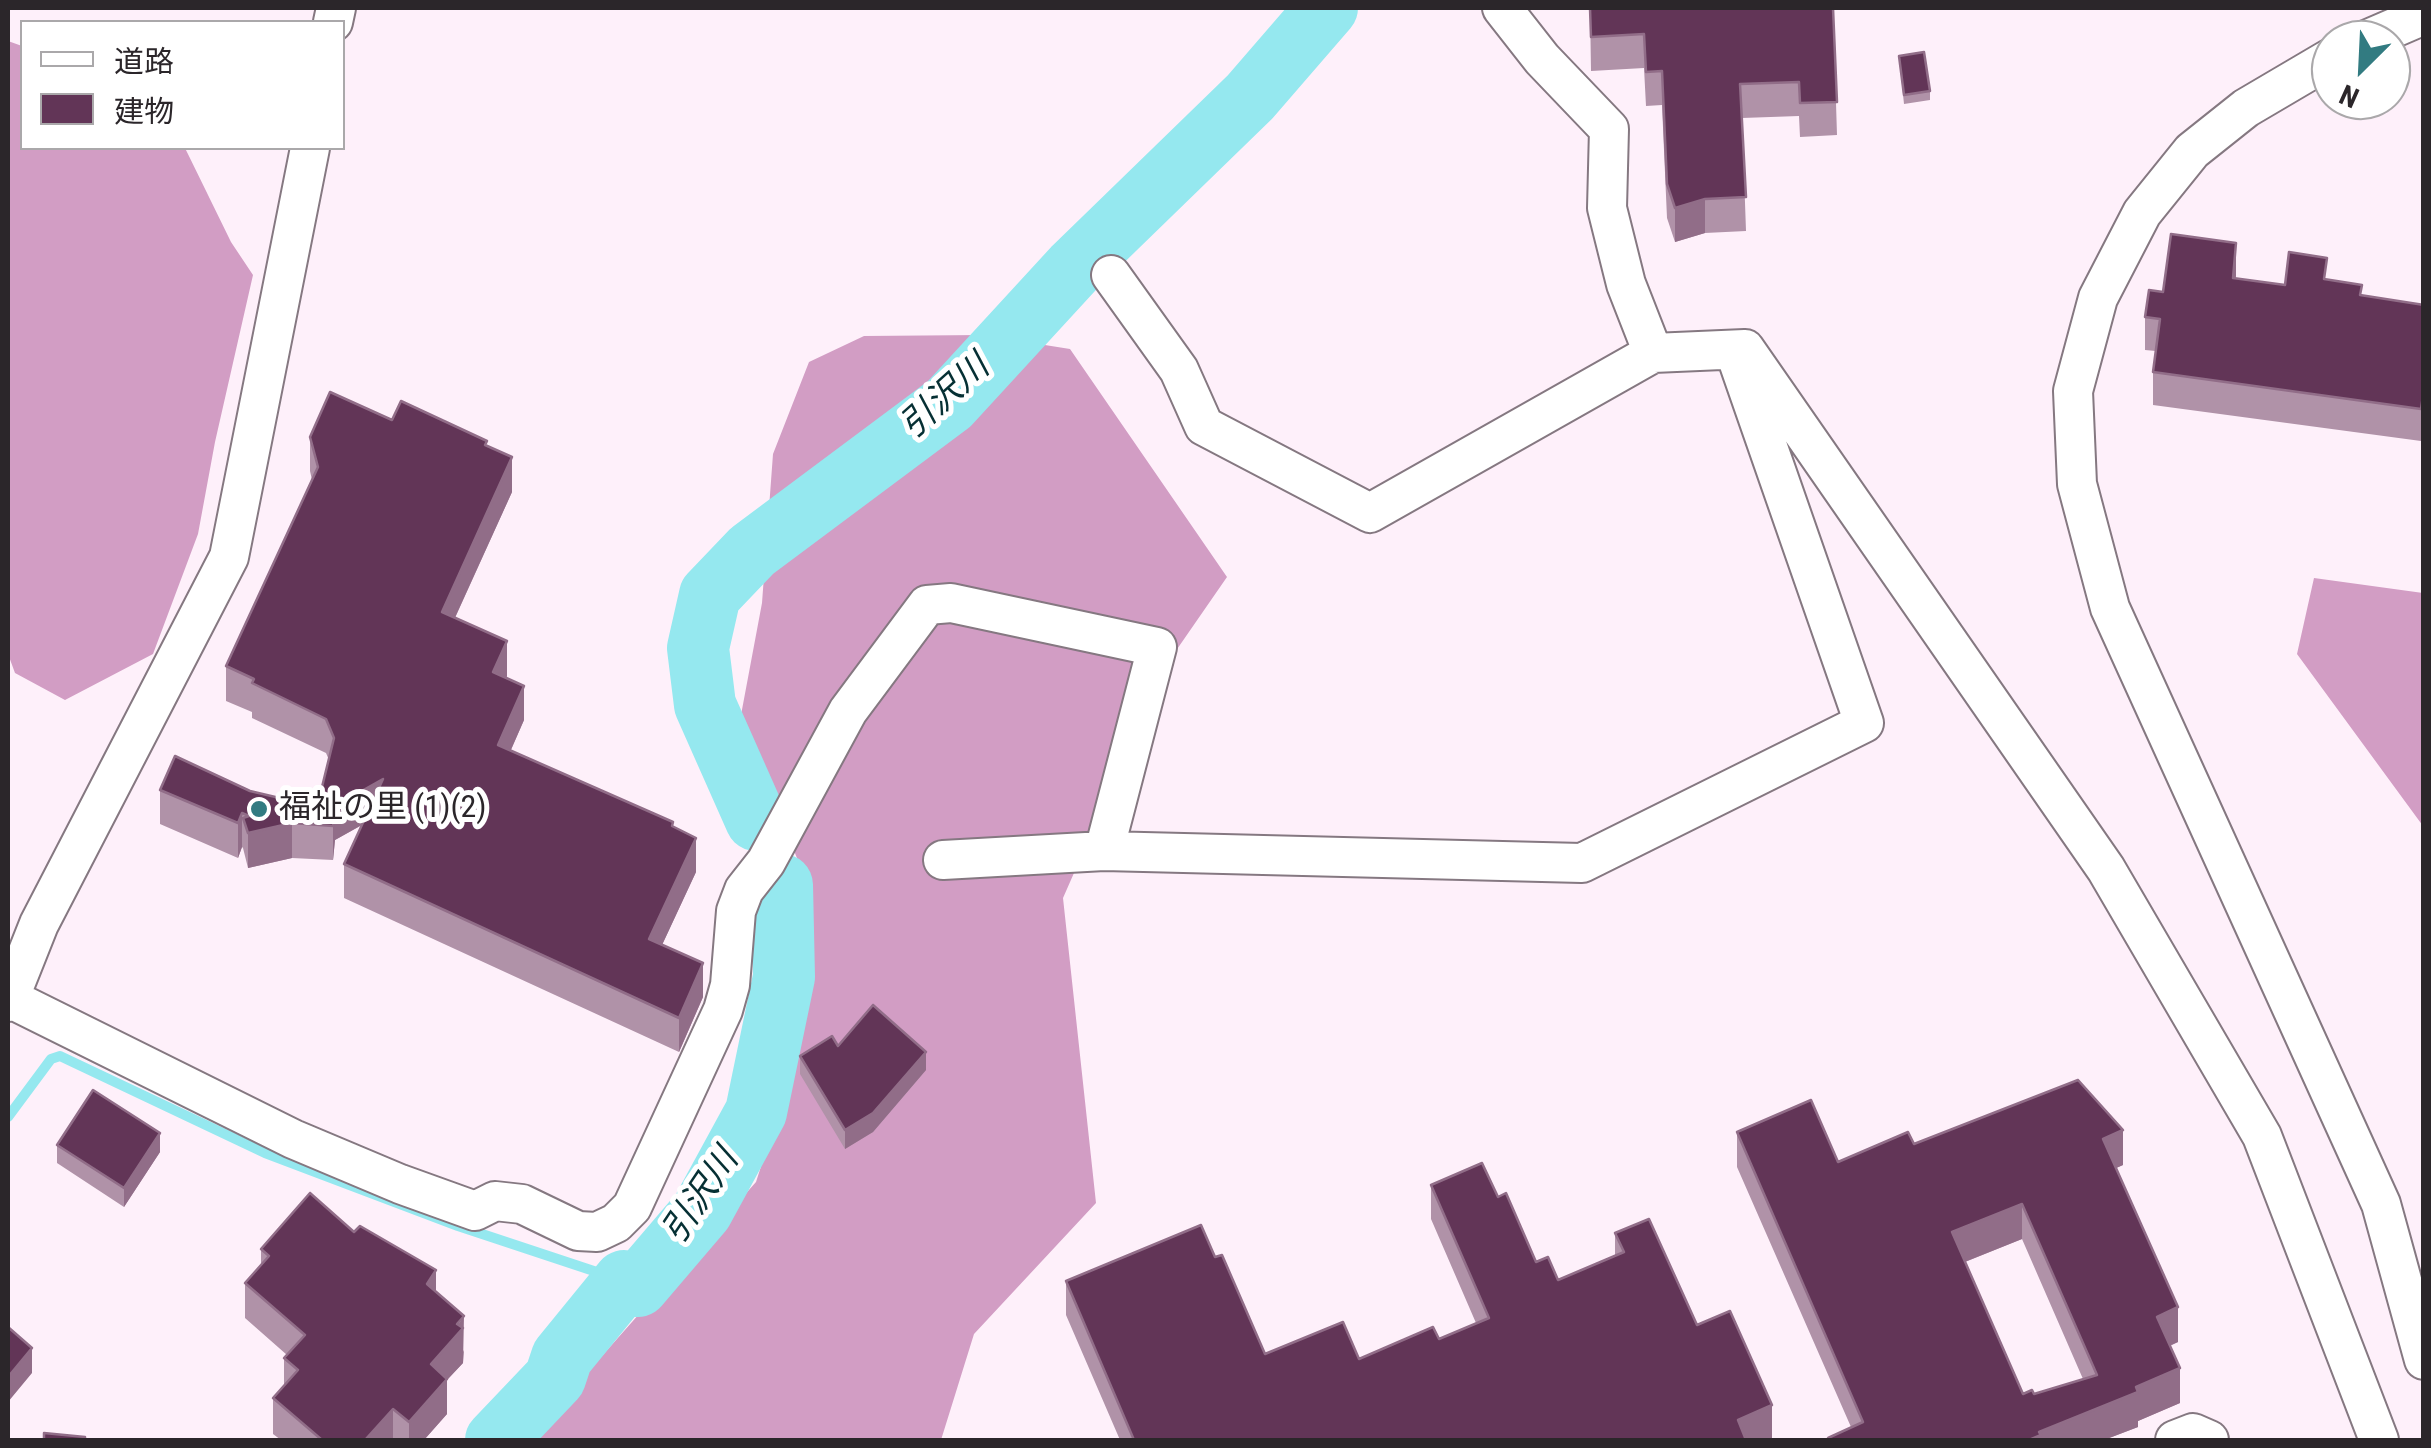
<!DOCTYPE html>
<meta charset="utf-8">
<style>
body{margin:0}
#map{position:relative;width:2431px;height:1448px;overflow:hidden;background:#fef0fa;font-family:"Roboto Condensed","Noto Sans JP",sans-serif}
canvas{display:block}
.frame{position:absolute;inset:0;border:10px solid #2b262a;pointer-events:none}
.legend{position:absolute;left:20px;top:20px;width:325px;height:130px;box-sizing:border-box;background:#fff;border:2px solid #aaa8aa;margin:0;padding:12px 18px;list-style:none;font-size:30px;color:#2b262a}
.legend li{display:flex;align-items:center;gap:20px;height:50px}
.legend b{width:50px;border:2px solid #aaa8aa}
.north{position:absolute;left:2311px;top:20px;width:100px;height:100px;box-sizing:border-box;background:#fff;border:2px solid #aaa8aa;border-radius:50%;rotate:204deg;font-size:28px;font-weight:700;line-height:40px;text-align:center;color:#2b262a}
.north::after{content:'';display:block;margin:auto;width:35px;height:45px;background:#327b81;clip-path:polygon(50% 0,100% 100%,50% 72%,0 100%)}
</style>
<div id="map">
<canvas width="2431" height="1448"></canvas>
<div class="frame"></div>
<ul class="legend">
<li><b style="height:12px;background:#fff"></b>道路</li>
<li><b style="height:28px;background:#623557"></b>建物</li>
</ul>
<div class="north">N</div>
</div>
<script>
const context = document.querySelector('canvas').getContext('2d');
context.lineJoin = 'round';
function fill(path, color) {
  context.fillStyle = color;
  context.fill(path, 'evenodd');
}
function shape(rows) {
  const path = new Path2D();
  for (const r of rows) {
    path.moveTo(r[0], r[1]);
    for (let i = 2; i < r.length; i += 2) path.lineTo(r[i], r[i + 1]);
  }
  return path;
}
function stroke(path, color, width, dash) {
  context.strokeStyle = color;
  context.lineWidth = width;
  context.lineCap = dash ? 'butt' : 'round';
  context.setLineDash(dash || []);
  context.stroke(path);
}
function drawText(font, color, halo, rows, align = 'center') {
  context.font = font + ' "Roboto Condensed","Noto Sans JP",sans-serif';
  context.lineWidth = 10;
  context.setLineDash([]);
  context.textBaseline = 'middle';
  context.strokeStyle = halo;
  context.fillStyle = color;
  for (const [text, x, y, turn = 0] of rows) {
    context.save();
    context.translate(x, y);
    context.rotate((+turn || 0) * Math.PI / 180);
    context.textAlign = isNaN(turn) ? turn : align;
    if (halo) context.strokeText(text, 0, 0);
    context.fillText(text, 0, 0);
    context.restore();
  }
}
fill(shape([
 [8,41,22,46,22,148,185,148,231,242,253,275,215,442,198,534,153,654,65,700,15,673,8,654],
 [982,335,1070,349,1227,577,1164,668,1063,898,1096,1203,974,1334,941,1440,512,1440,570,1392,756,1182,803,1036,802,871,741,715,762,603,773,454,809,362,864,336],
 [2314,578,2423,593,2423,826,2297,654]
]), '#d29dc4');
stroke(shape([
 [8,1117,51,1059,60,1056,265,1153,458,1226,624,1281]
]), '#95e8ef', 10);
stroke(shape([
 [756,820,705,705,698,648,710,595,752,551,949,404,1074,268,1250,97,1327,8],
 [496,1440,555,1378,562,1357,624,1281,638,1286,702,1211,756,1112,784,977,782,885]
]), '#95e8ef', 62);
const minor = shape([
 [1502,8,1542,59,1609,129,1607,208,1626,284,1653,353],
 [333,22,336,8],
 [2366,40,2424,15],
 [2331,58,2246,108,2192,151,2142,213,2098,298,2073,391,2077,484,2110,608,2381,1204,2424,1360],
 [1111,275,1179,370,1204,426,1370,513,1653,353,1745,349,2106,869,2262,1136,2379,1440],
 [943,860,1104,851,1582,863,1864,723,1738,361],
 [9,998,293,1139,400,1184,475,1211,495,1201,522,1204,578,1231,597,1232,616,1223,632,1207,723,1010,730,985,736,911,744,890,766,862,848,711,927,605,951,603,1157,647,1104,851],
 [8,1002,39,924,229,557,310,148],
 [2175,1440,2193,1433,2209,1440]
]);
stroke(minor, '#857881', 42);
stroke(minor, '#fff', 38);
fill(shape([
 [1590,8,1833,8,1837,135,1800,137,1799,116,1742,118,1746,231,1705,233,1675,242,1667,218,1662,105,1646,106,1644,68,1591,71],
 [1899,56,1930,91,1930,100,1904,104],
 [2236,278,2285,285,2327,280,2362,295,2424,305,2424,422,2421,441,2153,405,2153,372,2156,351,2145,350,2145,317,2163,292],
 [392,420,487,446,512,492,455,618,507,676,506,678,524,720,511,750,673,827,696,872,662,945,703,997,679,1052,344,898,344,864,362,825,335,840,333,860,292,858,248,868,243,848,242,847,238,858,160,824,160,790,250,791,288,800,322,787,329,760,326,753,252,718,252,712,226,701,226,666,312,480,310,471,310,437],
 [838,1046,926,1070,873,1132,845,1149,800,1074,800,1056],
 [1737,1132,1838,1162,1914,1144,2123,1165,2116,1168,2178,1342,2170,1346,2180,1403,2138,1421,2138,1427,2104,1440,1828,1440,1828,1438,1851,1427,1737,1167],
 [2022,1239,2083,1379,2034,1394,2023,1394,1965,1262],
 [57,1145,160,1152,124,1207,57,1163],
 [1431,1185,1498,1197,1536,1262,1558,1280,1615,1256,1615,1233,1697,1325,1772,1439,1768,1440,1120,1440,1066,1315,1066,1281,1215,1257,1265,1354,1359,1359,1439,1339,1476,1323,1431,1219],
 [354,1232,436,1292,464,1352,463,1363,447,1380,447,1414,424,1440,281,1440,273,1434,273,1398,284,1385,284,1358,287,1355,245,1318,245,1283,261,1265,261,1249]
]), '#b092a8');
fill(shape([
 [1705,199,1705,233,1675,242,1675,208],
 [2236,243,2236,276,2233,310,2233,278],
 [2424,389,2424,422,2421,441,2421,409],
 [512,457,512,492,442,646,442,612],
 [507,641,507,676,493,706,493,672],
 [524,686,524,720,498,779,498,745],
 [383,779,383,813,335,840,333,860,333,826,328,810],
 [242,813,242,847,238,858,238,823],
 [292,823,292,858,248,868,248,833],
 [696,838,696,872,649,973,649,939],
 [703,963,703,997,679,1052,679,1018],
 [926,1052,926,1070,873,1132,845,1149,845,1130],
 [2123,1130,2123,1165,2103,1174,2103,1139],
 [160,1133,160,1152,124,1207,124,1188],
 [2022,1204,2022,1239,1952,1267,1952,1232],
 [436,1270,436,1305,427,1284],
 [2178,1307,2178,1342,2157,1351,2157,1317],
 [464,1316,463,1363,447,1380,447,1414,424,1440,409,1440,409,1422,431,1364],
 [32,1348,32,1373,8,1402,8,1377],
 [2180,1368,2180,1403,2138,1421,2138,1427,2104,1440,2029,1440,2039,1432],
 [1772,1405,1772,1439,1768,1440,1738,1440,1738,1420],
 [393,1409,393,1440,365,1440]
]), '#916d88');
const building = shape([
 [1590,8,1833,8,1837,102,1800,103,1799,82,1740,84,1746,197,1705,199,1675,208,1667,184,1662,71,1646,72,1644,34,1591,37,1590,8],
 [1924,52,1930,91,1904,95,1899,56,1924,52],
 [2171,234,2236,243,2233,278,2285,285,2289,252,2327,258,2324,279,2362,285,2360,295,2424,305,2424,389,2421,409,2153,372,2160,319,2145,317,2149,290,2163,292,2171,234],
 [330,392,392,420,401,401,487,441,485,445,512,457,442,612,507,641,493,672,524,686,498,745,673,822,672,826,696,838,649,939,703,963,679,1018,344,864,383,779,328,810,335,812,333,826,292,823,248,833,243,818,249,816,242,813,238,823,160,790,175,756,250,791,288,800,322,787,334,738,326,719,252,683,254,679,226,666,318,467,310,437,330,392],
 [873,1005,926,1052,873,1113,845,1130,800,1056,832,1036,838,1046,873,1005],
 [2078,1080,2123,1130,2103,1139,2178,1307,2157,1317,2180,1368,2136,1387,2138,1392,2039,1432,2041,1435,2029,1440,1829,1440,1828,1438,1863,1422,1737,1132,1811,1100,1838,1162,1908,1132,1914,1144,2078,1080],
 [2022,1204,2097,1375,2034,1394,2032,1390,2023,1394,1952,1232,2022,1204],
 [93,1090,160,1133,124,1188,57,1145,93,1090],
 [1482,1163,1498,1197,1506,1193,1536,1262,1548,1257,1558,1280,1624,1252,1615,1233,1649,1219,1697,1325,1730,1311,1772,1405,1738,1420,1746,1440,1134,1440,1066,1281,1201,1225,1215,1257,1222,1255,1265,1354,1343,1322,1359,1359,1433,1327,1439,1339,1489,1318,1431,1185,1482,1163],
 [310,1193,354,1232,360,1226,436,1270,427,1284,464,1316,457,1324,463,1328,431,1364,447,1379,409,1422,393,1409,365,1440,322,1440,273,1398,298,1370,284,1358,305,1335,245,1283,269,1256,261,1249,310,1193],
 [8,1327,32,1348,8,1377,8,1327],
 [44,1433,85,1437,85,1440,44,1440,44,1433]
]);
fill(building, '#623557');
stroke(building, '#916d88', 2.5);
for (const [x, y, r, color] of [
 [259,809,10,"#327b81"]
]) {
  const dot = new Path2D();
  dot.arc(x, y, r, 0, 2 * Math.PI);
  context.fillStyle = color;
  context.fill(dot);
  stroke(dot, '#fff', 4);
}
drawText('32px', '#2b262a', '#fff', [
 ["福祉の里 (1)(2)",279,809]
], 'left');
drawText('italic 35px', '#063034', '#fff', [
 ["引沢川",946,398,-42],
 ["引沢川",702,1197,-56]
]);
</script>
